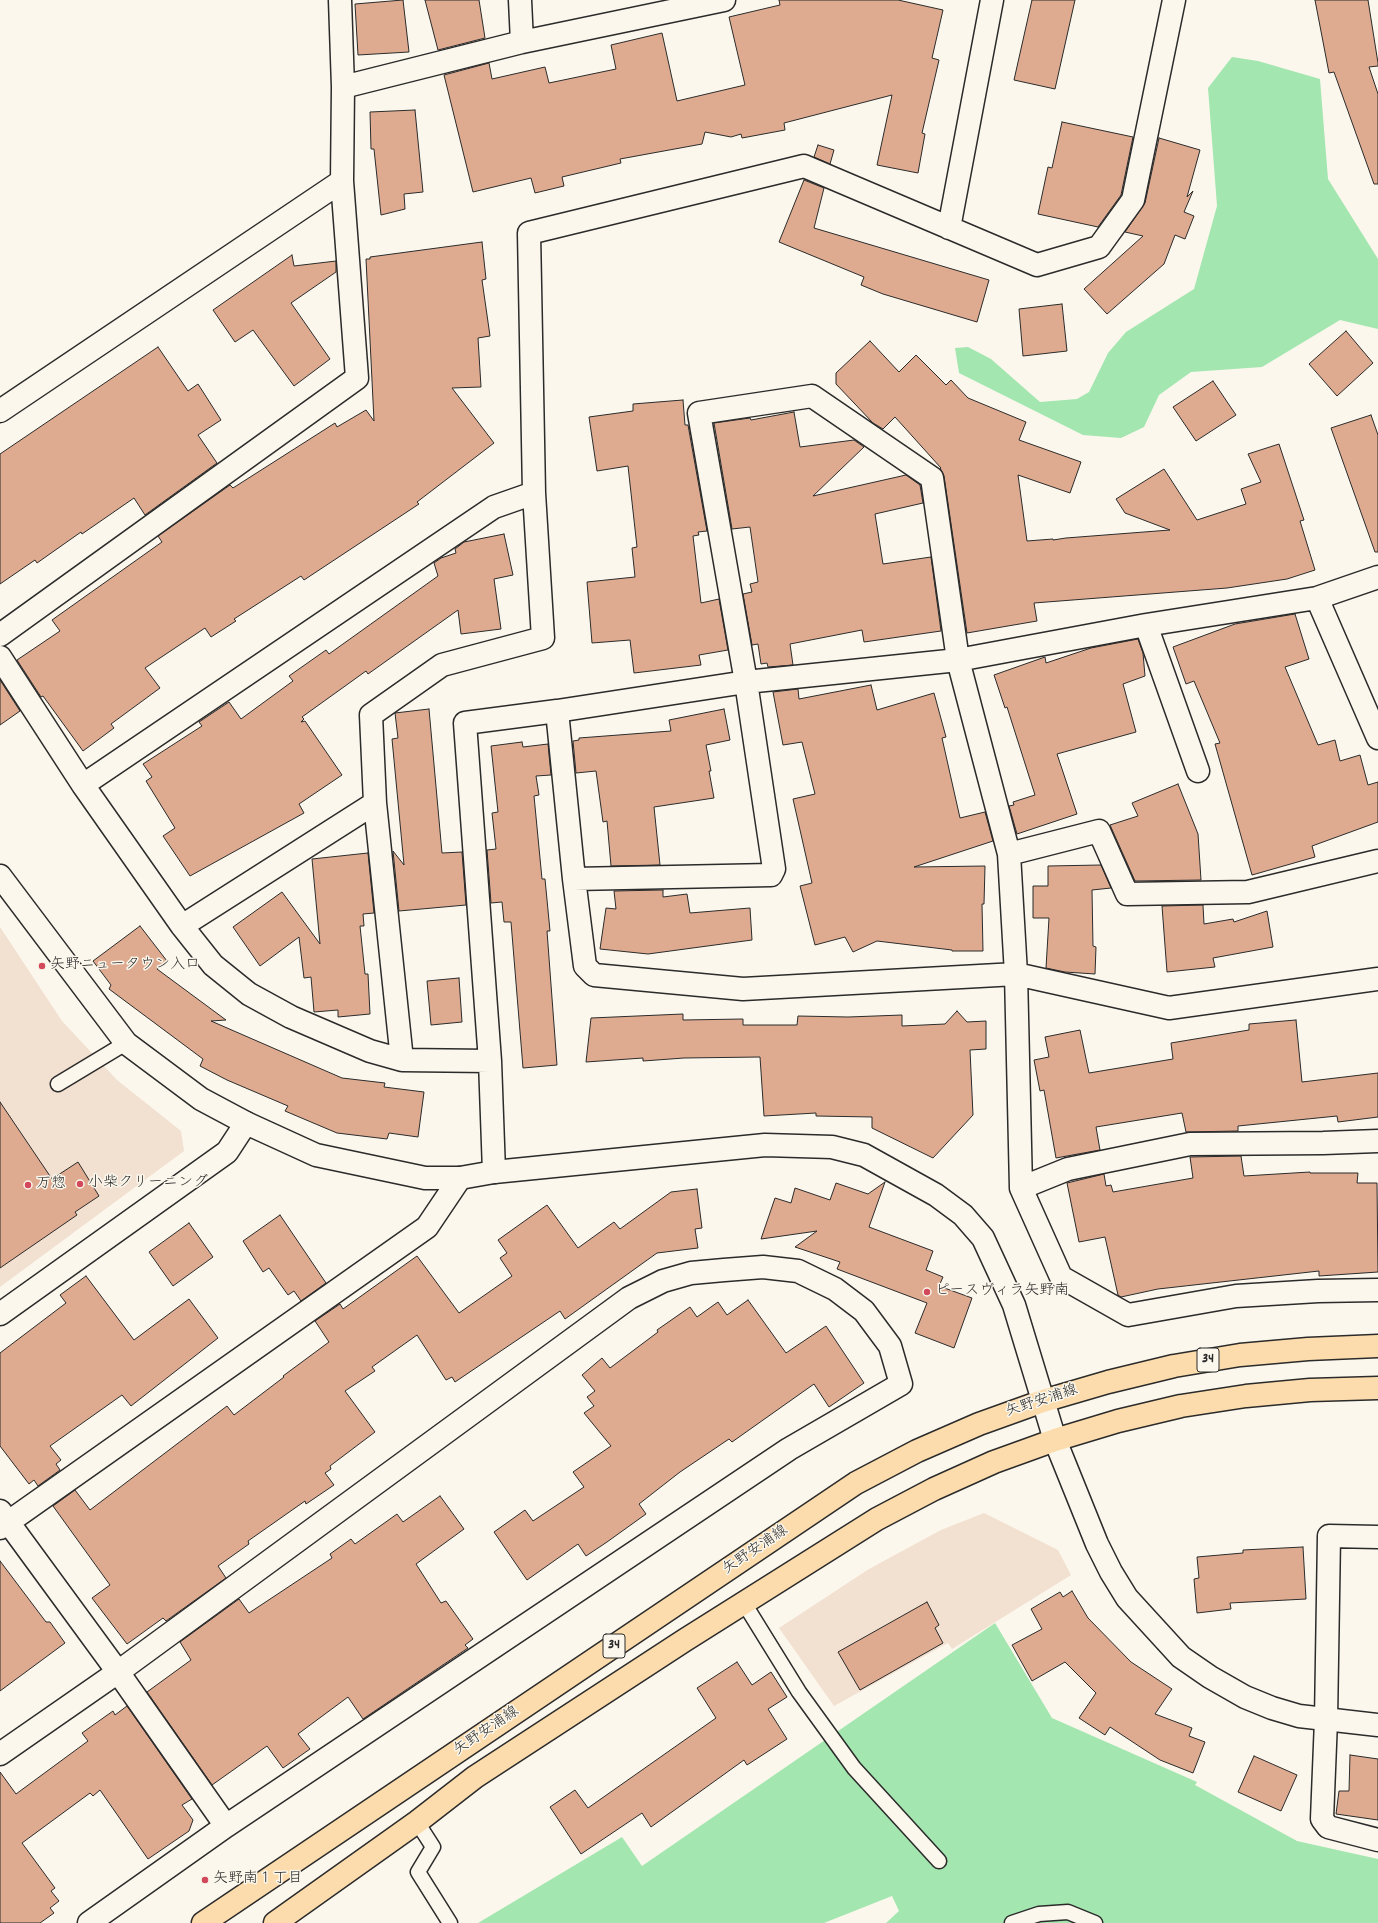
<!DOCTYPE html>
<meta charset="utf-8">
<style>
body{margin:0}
canvas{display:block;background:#fbf7ec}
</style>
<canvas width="1378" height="1923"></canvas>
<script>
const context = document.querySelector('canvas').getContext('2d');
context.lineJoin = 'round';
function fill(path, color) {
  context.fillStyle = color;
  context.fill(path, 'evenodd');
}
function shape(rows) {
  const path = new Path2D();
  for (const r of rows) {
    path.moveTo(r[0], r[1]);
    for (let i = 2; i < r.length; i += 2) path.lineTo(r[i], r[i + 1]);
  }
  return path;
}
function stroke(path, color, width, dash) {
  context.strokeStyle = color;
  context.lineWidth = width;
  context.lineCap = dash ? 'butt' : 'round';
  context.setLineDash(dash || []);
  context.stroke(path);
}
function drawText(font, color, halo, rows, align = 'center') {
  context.font = font + ' Dekko,"Klee One",sans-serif';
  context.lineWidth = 3;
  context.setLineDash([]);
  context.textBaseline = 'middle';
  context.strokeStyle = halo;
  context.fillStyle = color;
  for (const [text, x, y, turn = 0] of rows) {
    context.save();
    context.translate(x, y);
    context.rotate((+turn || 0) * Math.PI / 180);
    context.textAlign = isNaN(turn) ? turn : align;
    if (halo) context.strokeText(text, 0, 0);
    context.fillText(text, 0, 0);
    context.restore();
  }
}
fill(shape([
 [0,927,62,1021,117,1080,181,1131,184,1151,0,1287],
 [984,1513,1058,1550,1071,1575,952,1649,948,1643,834,1706,779,1628,869,1569,941,1530]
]), '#f2e0d1');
fill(shape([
 [1232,57,1258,61,1320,79,1328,179,1378,259,1378,329,1340,320,1262,367,1191,372,1159,395,1144,427,1121,438,1083,435,959,373,955,348,968,347,991,359,1040,402,1077,399,1089,392,1108,353,1126,332,1194,289,1217,206,1208,88],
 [995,1623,1052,1718,1197,1782,1195,1785,1297,1841,1378,1859,1378,1923,886,1923,899,1911,892,1896,824,1923,478,1923,622,1837,642,1866]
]), '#a3e6b0');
const building = shape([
 [403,0,409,52,358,55,355,4,403,0],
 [425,0,479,0,485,38,438,50,425,0],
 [779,0,898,0,943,10,932,58,939,60,922,133,925,134,918,173,877,165,892,95,784,123,785,130,742,138,741,134,731,137,705,132,702,144,620,159,621,163,562,177,564,186,535,193,531,178,473,192,444,75,489,63,492,79,545,67,549,83,616,69,611,45,662,33,677,101,745,85,729,17,780,5,779,0],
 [1032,0,1075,0,1055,89,1014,80,1032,0],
 [1315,0,1368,0,1378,63,1378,66,1369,67,1378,94,1378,184,1374,184,1334,72,1329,73,1315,0],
 [415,110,423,192,404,194,405,209,381,215,374,149,371,149,370,112,415,110],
 [1062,122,1133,137,1121,195,1098,227,1038,214,1048,167,1052,168,1062,122],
 [1159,138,1200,150,1187,197,1193,191,1184,212,1194,216,1185,239,1175,235,1164,264,1107,314,1084,289,1143,236,1125,232,1145,203,1159,138],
 [818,145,834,150,830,164,814,157,818,145],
 [804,180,824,188,814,228,989,280,977,322,883,294,861,285,864,277,779,242,804,180],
 [482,242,486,279,482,280,490,336,478,338,481,387,452,388,494,443,417,502,419,504,304,580,301,576,234,619,236,621,211,637,205,628,145,668,160,688,111,724,114,728,83,751,43,696,41,697,17,660,60,631,52,620,162,542,158,536,230,485,233,488,335,423,337,427,366,410,374,421,366,259,370,259,370,257,482,242],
 [292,255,294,266,336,261,336,272,291,303,330,359,294,386,253,330,235,342,213,310,292,255],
 [1062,304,1067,351,1023,356,1019,309,1062,304],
 [1346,331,1373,363,1337,396,1309,364,1346,331],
 [870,341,899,372,916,355,946,385,951,380,968,398,1026,422,1019,440,1081,462,1070,493,1018,475,1027,541,1053,539,1053,540,1066,538,1170,530,1125,513,1116,499,1164,469,1197,520,1246,504,1241,489,1261,482,1248,454,1279,444,1304,520,1300,521,1315,570,1287,579,1227,588,1034,603,1037,621,967,633,944,476,940,468,941,468,895,417,883,429,873,423,836,384,836,373,870,341],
 [158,347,188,391,198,384,221,420,198,435,217,463,145,515,134,498,82,534,81,532,37,563,35,560,0,584,0,454,158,347],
 [1213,381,1236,415,1196,441,1173,407,1213,381],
 [683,400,685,425,688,425,707,531,698,532,699,535,693,536,701,603,719,599,728,650,699,655,701,665,634,673,630,640,592,643,587,582,635,577,632,548,637,547,628,466,597,471,589,417,633,411,633,404,683,400],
 [794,412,800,447,854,440,864,447,813,496,906,475,920,485,923,503,875,514,883,564,931,557,941,631,864,642,862,630,790,644,793,665,768,667,767,663,761,664,758,644,752,645,743,594,752,592,750,584,758,582,750,527,732,529,714,423,750,418,751,420,794,412],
 [1371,415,1378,435,1378,552,1375,552,1331,428,1371,415],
 [504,534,513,575,494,579,501,629,461,634,458,610,368,674,366,671,302,717,304,719,301,722,305,721,342,775,299,804,304,813,190,876,163,836,175,828,146,781,152,777,143,764,202,726,199,722,229,702,241,719,293,681,289,676,326,650,329,654,438,576,434,563,441,558,456,553,455,549,464,542,504,534],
 [1295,614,1309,659,1285,667,1318,745,1335,740,1340,761,1360,755,1368,785,1378,782,1378,822,1312,846,1315,857,1252,875,1215,744,1220,743,1194,681,1186,684,1173,647,1235,624,1295,614],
 [1138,639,1143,653,1145,676,1123,684,1136,732,1057,754,1077,814,1017,834,1009,806,1014,805,1013,802,1035,795,1007,707,1005,708,994,675,1045,657,1046,663,1091,648,1138,639],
 [0,680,20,711,0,725,0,680],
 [871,685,877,710,934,693,946,737,942,738,960,818,985,812,993,841,914,867,985,866,984,904,982,904,983,951,952,951,952,950,877,941,853,952,845,937,815,945,800,886,812,883,793,799,815,794,802,742,783,745,773,692,798,689,799,699,871,685],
 [429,709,442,853,462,852,466,905,399,911,393,851,404,865,392,739,398,738,395,713,429,709],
 [724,709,730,740,706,745,711,771,709,771,714,798,654,807,660,865,611,866,607,821,603,822,596,771,576,773,573,741,579,740,579,738,671,731,669,720,724,709],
 [522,742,523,747,548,744,551,775,536,776,539,795,534,796,542,879,545,879,550,931,547,931,557,1065,523,1068,511,922,504,922,502,902,491,903,487,850,496,849,492,813,498,812,491,746,522,742],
 [1178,784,1198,834,1201,880,1135,881,1110,825,1138,816,1132,803,1178,784],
 [368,853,374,913,363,914,364,926,360,926,365,974,368,974,370,1014,338,1017,338,1010,314,1012,311,977,304,978,299,937,260,966,233,927,282,892,320,944,312,859,368,853],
 [1101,865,1111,888,1092,890,1093,946,1096,947,1095,974,1065,972,1046,968,1049,918,1033,918,1033,886,1048,886,1048,866,1101,865],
 [663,890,663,897,687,894,690,913,750,908,752,940,648,954,600,949,606,908,616,909,614,891,663,890],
 [1203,905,1204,924,1233,919,1234,922,1267,911,1273,947,1213,958,1215,967,1167,972,1162,906,1203,905],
 [140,926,167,961,157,969,226,1020,211,1021,342,1078,385,1083,384,1087,424,1092,418,1137,389,1133,387,1139,337,1133,285,1111,288,1106,227,1080,200,1066,203,1059,109,989,111,985,93,961,140,926],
 [459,978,462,1022,431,1025,427,981,459,978],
 [957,1011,967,1022,986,1021,986,1049,970,1050,973,1115,933,1158,872,1128,872,1117,816,1116,816,1113,764,1116,760,1057,684,1058,643,1061,643,1058,586,1062,591,1018,683,1014,683,1020,743,1019,743,1025,797,1025,798,1016,848,1017,902,1015,902,1026,945,1024,957,1011],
 [1296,1020,1302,1082,1378,1073,1378,1117,1338,1122,1337,1116,1238,1126,1238,1131,1186,1132,1182,1113,1096,1127,1100,1150,1056,1158,1044,1090,1040,1091,1034,1060,1049,1057,1045,1037,1080,1030,1089,1073,1173,1059,1171,1043,1249,1030,1249,1024,1296,1020],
 [0,1102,52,1179,78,1162,99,1196,75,1212,77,1215,0,1268,0,1102],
 [1241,1156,1244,1176,1310,1172,1310,1173,1358,1173,1357,1183,1377,1183,1378,1272,1319,1276,1319,1271,1158,1289,1121,1297,1118,1295,1105,1237,1079,1242,1067,1183,1104,1174,1106,1186,1111,1185,1113,1192,1193,1178,1190,1157,1241,1156],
 [885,1182,869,1227,933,1251,926,1270,943,1277,939,1286,972,1298,954,1348,915,1333,927,1303,837,1269,840,1262,795,1247,817,1231,761,1239,775,1198,791,1203,795,1188,830,1200,836,1183,868,1194,885,1182],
 [697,1189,702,1228,695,1229,698,1248,657,1253,565,1319,560,1311,455,1382,452,1377,446,1380,417,1335,372,1367,375,1371,345,1391,375,1432,330,1466,331,1469,325,1473,334,1485,306,1504,305,1501,248,1541,249,1544,218,1566,226,1578,166,1621,163,1618,127,1644,92,1598,110,1585,53,1506,75,1490,90,1510,227,1406,234,1415,284,1377,283,1376,329,1342,315,1321,340,1304,343,1309,417,1256,459,1313,512,1276,500,1258,507,1253,498,1240,547,1205,578,1248,614,1222,620,1229,671,1192,697,1189],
 [280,1215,326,1283,301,1301,294,1291,288,1295,269,1268,263,1272,243,1241,280,1215],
 [189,1223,213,1257,173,1286,149,1252,189,1223],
 [86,1276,134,1340,189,1299,218,1338,131,1406,122,1395,50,1446,61,1460,56,1464,60,1470,38,1486,34,1480,29,1484,0,1446,0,1353,66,1303,60,1295,86,1276],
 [748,1300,786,1353,826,1326,864,1383,829,1407,814,1384,732,1442,729,1439,680,1472,639,1504,646,1514,607,1542,586,1556,578,1544,527,1580,494,1532,525,1510,533,1521,584,1487,573,1472,611,1446,584,1413,594,1406,587,1397,595,1391,582,1375,602,1358,610,1368,658,1332,657,1330,690,1307,697,1317,718,1302,727,1315,748,1300],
 [440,1496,464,1529,416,1564,441,1603,446,1601,473,1639,465,1645,468,1648,363,1719,348,1697,298,1734,310,1749,283,1768,267,1746,212,1785,147,1692,191,1660,180,1642,239,1599,249,1613,332,1558,330,1554,351,1539,355,1544,397,1514,403,1522,440,1496],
 [1303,1547,1306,1599,1230,1603,1231,1609,1197,1613,1194,1579,1199,1578,1197,1557,1243,1553,1243,1550,1303,1547],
 [0,1561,46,1622,50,1622,65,1643,0,1691,0,1561],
 [1072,1591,1088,1618,1131,1662,1172,1689,1155,1714,1192,1728,1189,1736,1205,1742,1193,1773,1160,1760,1110,1727,1105,1735,1079,1718,1096,1693,1065,1662,1032,1681,1012,1645,1042,1629,1031,1609,1060,1592,1063,1597,1072,1591],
 [927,1602,939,1625,935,1628,943,1643,860,1690,838,1652,927,1602],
 [737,1662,752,1685,771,1672,787,1697,768,1709,787,1739,747,1765,744,1760,651,1827,642,1813,581,1854,550,1807,575,1790,588,1808,716,1718,697,1688,737,1662],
 [127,1706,192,1799,182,1805,193,1820,189,1831,148,1859,100,1790,93,1796,90,1793,22,1843,55,1888,51,1891,59,1901,50,1908,54,1913,40,1923,0,1923,0,1772,16,1794,88,1741,82,1733,113,1711,115,1715,127,1706],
 [1350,1755,1378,1759,1378,1820,1336,1814,1339,1791,1349,1791,1350,1755],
 [1254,1756,1297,1775,1281,1811,1238,1792,1254,1756]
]);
fill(building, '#deab91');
stroke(building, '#2b2b2b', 1);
const lane = shape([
 [58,1084,126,1043],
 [744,1603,799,1692,854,1768,939,1861],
 [417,1822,433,1847,418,1872,450,1923],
 [1012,1923,1039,1914,1068,1912,1095,1923]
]);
const street = shape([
 [520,0,522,42],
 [343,87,522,42,724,0],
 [949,228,992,0],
 [0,411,342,181,343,87,340,0],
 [1317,598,1378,738],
 [1146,625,1198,771],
 [0,635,357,378,342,181],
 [0,657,83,785,182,926,213,965,249,994,291,1017,370,1051,402,1060,490,1061],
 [557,711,574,879,585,966,594,975,743,989,1016,974,1169,1008,1378,979],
 [83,785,494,507,534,493],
 [1009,854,1099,831,1127,894,1248,892,1378,861],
 [574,879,771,875,774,869,746,682,699,413,812,396,932,478,958,660,1009,854,1016,974,1021,1188,1068,1169,1190,1144,1323,1143,1378,1141],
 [182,926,375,803],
 [402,1060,375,803,371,715,442,665,543,638,534,493,529,233,804,166,1037,265,1099,247,1133,200,1174,0],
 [494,1172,490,1061,465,723,557,711,746,682,958,660,1146,625,1317,598,1378,577],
 [1021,1188,1061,1277,1128,1315,1236,1296,1318,1291,1378,1290],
 [0,1314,227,1152,246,1123],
 [0,1511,118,1672,226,1826],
 [0,1528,427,1227,460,1178],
 [1378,1537,1329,1536,1326,1720,1322,1819,1328,1827,1378,1840],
 [0,1754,118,1672,629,1298,663,1281,691,1273,724,1270,763,1267,798,1271,835,1289,864,1311,890,1346,901,1384,789,1449,226,1826,89,1923]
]);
const secondary = shape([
 [0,876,126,1043,201,1099,246,1123,316,1155,425,1178,460,1178,494,1172,765,1145,832,1147,864,1155,936,1195,963,1215,983,1238,1014,1305,1055,1440,1097,1544,1111,1572,1127,1598,1181,1657,1210,1677,1245,1697,1272,1708,1299,1716,1378,1725]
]);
const primary = shape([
 [203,1923,856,1483,917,1451,979,1424,1043,1401,1108,1382,1174,1366,1240,1355,1308,1349,1378,1346],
 [275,1923,417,1822,475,1777,685,1640,877,1519,934,1489,994,1462,1055,1440,1118,1421,1181,1406,1246,1396,1310,1390,1378,1388]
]);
stroke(lane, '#2b2b2b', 17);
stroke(street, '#2b2b2b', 25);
stroke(secondary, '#2b2b2b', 25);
stroke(primary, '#2b2b2b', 25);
stroke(lane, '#fbf7ec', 14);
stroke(street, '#fbf7ec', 22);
stroke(secondary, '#fbf7ec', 22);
stroke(primary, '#fcdcac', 22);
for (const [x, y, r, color] of [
 [42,966,4,"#d1495b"],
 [80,1184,4,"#d1495b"],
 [28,1185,4,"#d1495b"],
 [927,1292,4,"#d1495b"],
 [205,1880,4,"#d1495b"]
]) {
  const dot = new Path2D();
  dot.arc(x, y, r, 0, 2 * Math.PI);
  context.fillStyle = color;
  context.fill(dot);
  stroke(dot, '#fbf7ec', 1.5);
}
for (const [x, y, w] of [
 [1208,1360,22],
 [614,1646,22]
]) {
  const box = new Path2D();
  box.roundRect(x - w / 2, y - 12, w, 24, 3);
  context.fillStyle = '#fbf7ec';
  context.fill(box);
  stroke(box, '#2b2b2b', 1);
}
drawText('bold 14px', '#2b2b2b', null, [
 ["34",1208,1360],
 ["34",614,1646]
]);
drawText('15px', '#2b2b2b', '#fbf7ec', [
 ["矢野ニュータウン入口",50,966],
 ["小柴クリーニング",88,1184],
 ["万惣",36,1185],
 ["ピースヴィラ矢野南",935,1292],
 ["矢野南１丁目",213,1880]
], 'left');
drawText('15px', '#2b2b2b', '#fbf7ec', [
 ["矢野安浦線",1042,1402,-18],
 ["矢野安浦線",756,1551,-34],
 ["矢野安浦線",487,1732,-34]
]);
</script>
